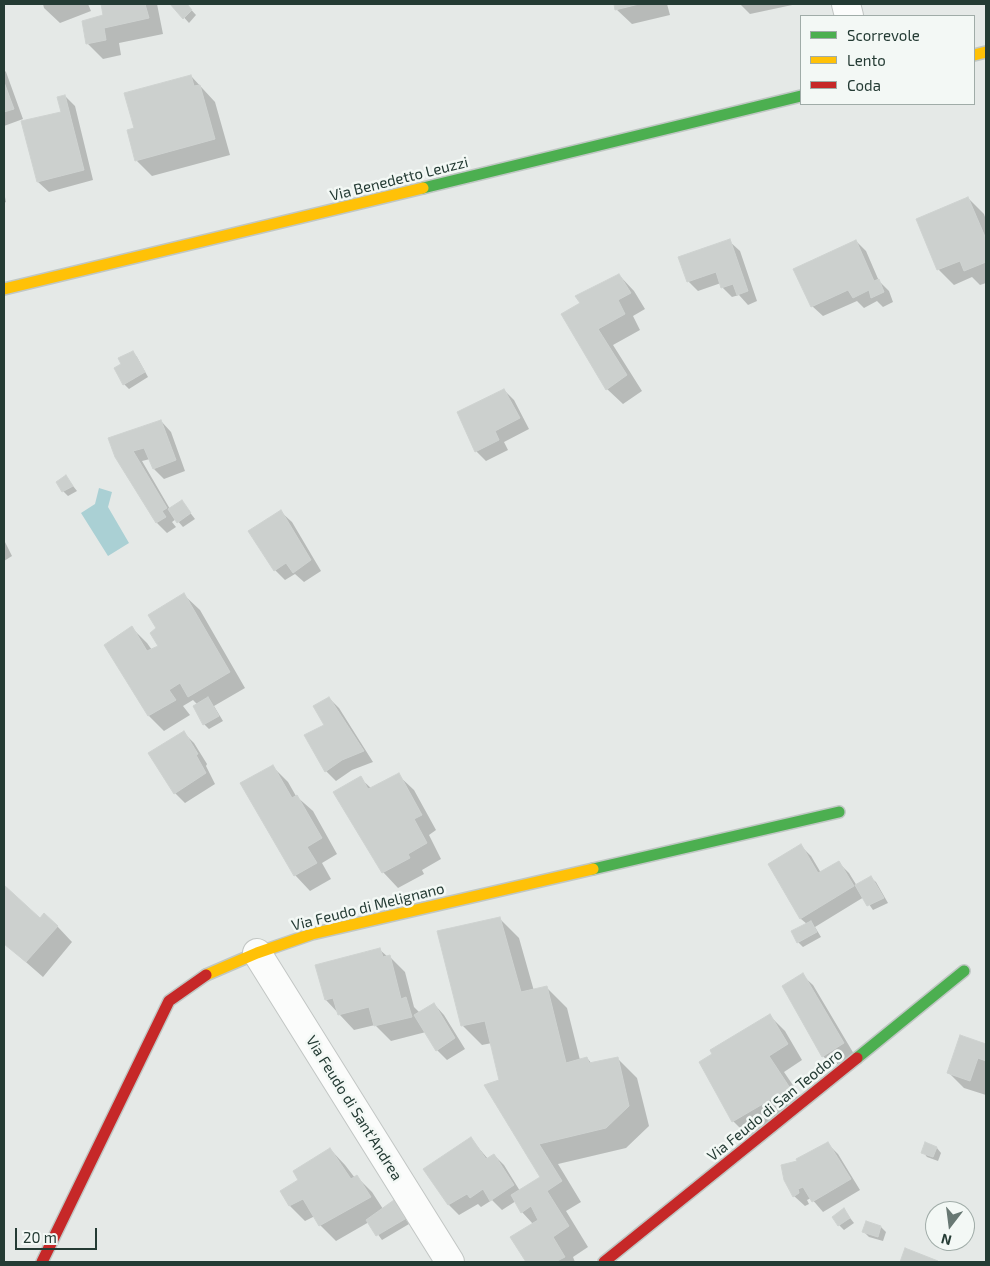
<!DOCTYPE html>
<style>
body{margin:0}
#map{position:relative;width:990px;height:1266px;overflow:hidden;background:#e5e9e7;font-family:"Exo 2",sans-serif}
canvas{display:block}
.frame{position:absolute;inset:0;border:5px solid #243b34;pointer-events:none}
.legend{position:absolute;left:800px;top:15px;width:175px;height:90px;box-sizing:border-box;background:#f3f8f5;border:1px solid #a0aca8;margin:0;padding:6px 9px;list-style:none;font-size:15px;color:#243b34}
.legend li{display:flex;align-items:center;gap:10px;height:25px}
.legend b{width:25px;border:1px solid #a0aca8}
.north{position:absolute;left:925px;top:1201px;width:50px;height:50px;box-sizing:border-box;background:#f3f8f5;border:1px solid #a0aca8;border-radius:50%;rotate:195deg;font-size:14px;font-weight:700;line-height:20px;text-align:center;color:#243b34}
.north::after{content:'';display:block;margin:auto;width:18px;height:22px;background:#687873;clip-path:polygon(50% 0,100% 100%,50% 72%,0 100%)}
.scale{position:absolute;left:15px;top:1228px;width:82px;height:22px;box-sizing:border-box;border:2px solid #243b34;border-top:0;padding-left:6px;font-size:15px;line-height:18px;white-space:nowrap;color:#243b34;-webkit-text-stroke:4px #f3f8f5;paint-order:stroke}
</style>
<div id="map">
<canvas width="990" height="1266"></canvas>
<div class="frame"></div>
<ul class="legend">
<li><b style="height:6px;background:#4caf50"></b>Scorrevole</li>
<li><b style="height:6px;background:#ffc107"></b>Lento</li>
<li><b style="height:6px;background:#c62828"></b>Coda</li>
</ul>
<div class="north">N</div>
<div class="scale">20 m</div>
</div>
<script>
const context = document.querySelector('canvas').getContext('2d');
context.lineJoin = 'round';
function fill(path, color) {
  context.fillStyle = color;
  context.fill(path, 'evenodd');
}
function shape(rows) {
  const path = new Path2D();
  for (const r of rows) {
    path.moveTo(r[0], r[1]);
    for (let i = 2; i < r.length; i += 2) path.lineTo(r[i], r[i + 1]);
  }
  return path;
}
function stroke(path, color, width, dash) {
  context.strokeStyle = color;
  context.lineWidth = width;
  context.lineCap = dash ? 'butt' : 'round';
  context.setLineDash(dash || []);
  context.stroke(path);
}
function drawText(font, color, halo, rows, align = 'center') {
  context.font = font + ' "Exo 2",sans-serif';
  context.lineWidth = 5;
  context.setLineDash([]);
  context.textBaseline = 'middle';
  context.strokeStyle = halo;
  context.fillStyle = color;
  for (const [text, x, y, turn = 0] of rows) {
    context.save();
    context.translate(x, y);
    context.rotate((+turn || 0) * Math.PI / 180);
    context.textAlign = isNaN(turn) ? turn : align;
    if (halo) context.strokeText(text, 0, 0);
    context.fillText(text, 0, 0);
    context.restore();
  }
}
fill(shape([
 [99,488,112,492,108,507,129,543,108,556,81,513,95,504]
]), '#aad0d4');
fill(shape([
 [43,4,88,4,91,11,60,23,44,8],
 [102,4,157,4,163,34,119,43,121,55,103,59,87,43,105,16],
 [172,4,186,4,196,15,189,23],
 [615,4,667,4,670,15,632,24,616,9],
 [740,4,797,4,750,14],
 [4,70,6,72,23,119,4,126],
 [191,76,215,102,230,155,152,176,137,161,128,131,136,129],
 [65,96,75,106,93,180,49,192,38,182,22,122,62,113],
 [4,192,6,202,4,203],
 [968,198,984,214,986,220,986,283,980,285,972,277,954,285,939,270,918,220],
 [729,241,740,251,757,301,748,305,739,295,732,297,722,287,721,283,698,291,688,281],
 [856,241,866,251,879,281,889,291,893,302,883,307,877,301,864,308,857,301,823,316,812,306],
 [619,275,634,291,645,309,633,316,640,330,613,345,642,391,623,404,607,389,581,303],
 [133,352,137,357,148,377,129,389,124,384,123,364],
 [504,390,514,400,529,429,504,442,508,450,486,461,476,451],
 [161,421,171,432,185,471,164,479,154,469,150,459,142,461,170,509,182,502,195,519,183,527,176,519,172,522,176,527,167,533,157,523,117,457],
 [66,477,77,491,68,496,63,491],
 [281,512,292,522,321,571,304,582,295,574,285,580,275,570],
 [4,540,12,556,4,561],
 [184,595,200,610,245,688,214,706,223,721,209,729,204,724,198,705,193,700,183,706,190,715,164,731,149,716,106,645,132,628,147,643,152,650,160,646,158,629],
 [329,698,339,708,373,762,352,770,336,781,326,771,325,725],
 [184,733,194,743,207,764,206,766,215,784,185,803,175,793],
 [272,766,288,782,296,796,313,811,337,854,322,863,331,879,310,891,295,875],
 [398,775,414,790,436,830,429,835,441,859,422,870,424,874,398,888,383,872,360,778,372,789],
 [801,846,811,856,821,873,838,862,849,873,857,886,871,878,876,882,888,903,873,910,864,897,815,927,821,937,803,947,798,942,807,924,801,919,770,865],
 [4,886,40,920,57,926,72,942,43,977,4,943],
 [499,918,519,938,534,991,547,988,567,1008,580,1060,587,1058,592,1064,617,1058,637,1078,649,1126,626,1148,558,1164,581,1202,566,1211,588,1247,573,1257,575,1262,527,1262,512,1237,533,1224,522,1212,516,1201,502,1210,492,1200,481,1207,478,1204,459,1215,449,1205,425,1169,471,1139,488,1159,494,1155,504,1165,520,1191,542,1178,501,1081,492,1043,482,1045,462,1025],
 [380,950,388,957,390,957,405,972,414,1007,420,1013,434,1004,444,1015,465,1049,447,1060,437,1050,426,1032,391,1041,375,1025,354,1030,326,1000],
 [802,975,813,985,854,1054,833,1067,823,1056,784,986],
 [769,1015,785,1031,802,1060,784,1072,805,1103,749,1137,733,1121],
 [980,1044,986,1045,986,1095,964,1088,949,1073],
 [828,1144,838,1154,860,1190,823,1212,811,1198,807,1200,809,1204,805,1206,794,1196,798,1161],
 [937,1148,941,1153,938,1161,927,1157,923,1152],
 [330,1149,345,1165,355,1178,357,1177,372,1192,383,1209,394,1202,409,1224,382,1240,369,1222,336,1241,320,1225,315,1216,305,1221,290,1206,281,1192,300,1180],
 [844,1210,854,1223,844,1230,839,1225],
 [867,1222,881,1227,886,1232,883,1241,869,1237,864,1232]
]), '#0003');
const building = shape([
 [101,4,145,4,149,18,104,28,106,40,86,44,82,21,103,15,101,4],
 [170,4,187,4,192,10,183,19,170,4],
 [614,4,639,4,615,10,614,4],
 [191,75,194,86,200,85,215,139,135,161,127,130,134,128,124,93,191,75],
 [4,82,14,109,4,112,4,82],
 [65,95,84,170,37,182,21,121,61,112,57,97,65,95],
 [968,197,986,239,986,262,964,271,960,261,937,270,916,219,968,197],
 [730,239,748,291,737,295,733,284,721,288,716,272,687,282,678,257,730,239],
 [856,240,874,281,879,279,884,292,871,298,869,290,853,298,848,290,811,307,793,269,856,240],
 [619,274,631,293,618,300,625,314,598,329,627,375,606,390,561,314,580,303,575,296,619,274],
 [133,351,145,372,123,385,114,368,121,364,118,358,133,351],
 [504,389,520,418,495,431,499,440,475,452,457,412,504,389],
 [161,420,176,460,153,469,144,448,133,451,167,508,162,511,166,517,156,523,115,457,108,438,161,420],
 [66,475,73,486,62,492,56,482,66,475],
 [182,500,191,513,177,523,168,509,182,500],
 [281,510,311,560,293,573,286,563,274,571,248,531,281,510],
 [184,593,230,672,188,697,180,683,169,690,176,700,148,716,104,645,132,626,147,651,158,646,150,633,156,628,148,615,184,593],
 [208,697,219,716,203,725,193,706,208,697],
 [329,697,364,751,342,760,325,772,304,735,324,725,313,706,329,697],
 [184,731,198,754,196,755,206,773,174,794,148,753,184,731],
 [273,765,292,798,297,795,322,838,307,847,317,863,294,876,240,783,273,765],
 [399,773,422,815,414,819,427,843,408,854,410,858,382,873,333,792,361,776,368,789,399,773],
 [801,844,818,873,839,861,854,886,800,919,768,864,801,844],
 [871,876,884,898,867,906,855,885,871,876],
 [4,885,40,918,44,913,58,926,26,962,4,944,4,885],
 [500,917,521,992,547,986,566,1063,587,1057,589,1063,618,1057,629,1106,606,1128,539,1144,562,1181,547,1191,569,1226,553,1237,565,1257,555,1262,526,1262,510,1237,538,1220,531,1206,521,1213,511,1195,540,1177,484,1085,499,1080,485,1021,461,1026,437,931,500,917],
 [811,921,817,932,797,943,791,931,811,921],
 [380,948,383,957,390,955,401,999,406,997,412,1017,374,1026,369,1007,338,1015,333,998,325,1000,315,965,380,948],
 [803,973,844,1043,822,1057,782,986,803,973],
 [434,1003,455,1038,436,1051,414,1015,434,1003],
 [770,1014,788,1044,769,1056,790,1088,732,1122,699,1062,712,1054,710,1050,770,1014],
 [960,1035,986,1044,986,1061,978,1058,970,1081,947,1073,960,1035],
 [471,1137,486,1159,494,1154,514,1185,490,1201,483,1189,470,1198,467,1194,448,1205,423,1169,471,1137],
 [828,1142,851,1179,812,1202,803,1187,798,1189,799,1193,793,1197,784,1180,781,1165,797,1161,796,1159,828,1142],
 [925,1142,937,1147,933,1157,921,1153,925,1142],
 [330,1148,351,1179,357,1175,371,1197,319,1226,303,1199,289,1206,280,1191,298,1180,293,1171,330,1148],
 [394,1200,405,1219,376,1236,366,1220,394,1200],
 [844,1208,850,1218,838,1226,832,1217,844,1208],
 [866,1221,881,1226,878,1237,862,1232,866,1221],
 [905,1248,938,1261,938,1262,900,1262,905,1248]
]);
fill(building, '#ccd0ce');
stroke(building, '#ced2d0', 1);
const street = shape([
 [846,4,849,16],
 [257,953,450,1262]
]);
const fast = shape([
 [423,188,801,96],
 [593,869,839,812],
 [857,1058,964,971]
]);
const slow = shape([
 [974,55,986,52],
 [4,289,423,188],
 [206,975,257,953,312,934,593,869]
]);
const jam = shape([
 [42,1262,169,1001,206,975],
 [604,1262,857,1058]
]);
stroke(street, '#c2c6c4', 30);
stroke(fast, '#c0c7c4', 14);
stroke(slow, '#c0c7c4', 14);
stroke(jam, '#c0c7c4', 14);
stroke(street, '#fbfcfb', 28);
stroke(fast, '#4caf50', 11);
stroke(slow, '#ffc107', 11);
stroke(jam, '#c62828', 11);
drawText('15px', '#243b34', '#f3f8f5', [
 ["Via Benedetto Leuzzi",399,179,-14],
 ["Via Feudo di Melignano",368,907,-14],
 ["Via Feudo di San Teodoro",775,1105,-39],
 ["Via Feudo di Sant'Andrea",354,1108,58]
]);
</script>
